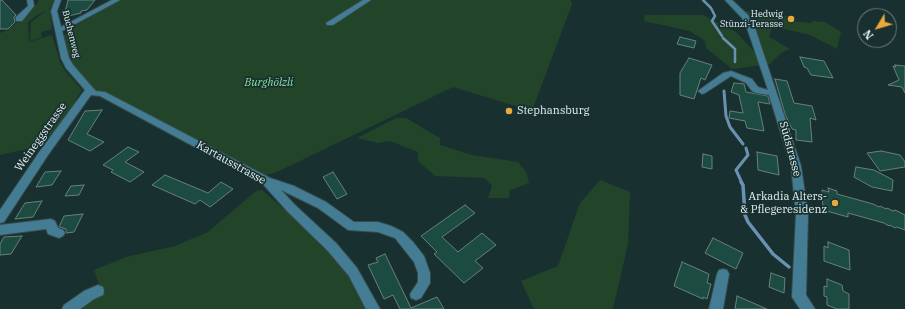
<!DOCTYPE html>
<meta charset="utf-8">
<style>
body{margin:0}
#map{position:relative;width:905px;height:309px;overflow:hidden;background:#193031;font-family:"IBM Plex Serif",serif}
canvas{display:block}
.north{position:absolute;left:857px;top:8px;width:40px;height:40px;box-sizing:border-box;background:#193031;border:1px solid #6a7d7e;border-radius:50%;rotate:232deg;font-size:11px;font-weight:700;line-height:16px;text-align:center;color:#e4f1f2}
.north::after{content:'';display:block;margin:auto;width:14px;height:18px;background:#eca93b;clip-path:polygon(50% 0,100% 100%,50% 72%,0 100%)}
</style>
<div id="map">
<canvas width="905" height="309"></canvas>
<div class="north">N</div>
</div>
<script>
const context = document.querySelector('canvas').getContext('2d');
context.lineJoin = 'round';
function fill(path, color) {
  context.fillStyle = color;
  context.fill(path, 'evenodd');
}
function shape(rows) {
  const path = new Path2D();
  for (const r of rows) {
    path.moveTo(r[0], r[1]);
    for (let i = 2; i < r.length; i += 2) path.lineTo(r[i], r[i + 1]);
  }
  return path;
}
function stroke(path, color, width, dash) {
  context.strokeStyle = color;
  context.lineWidth = width;
  context.lineCap = dash ? 'butt' : 'round';
  context.setLineDash(dash || []);
  context.stroke(path);
}
function drawText(font, color, halo, rows, align = 'center') {
  context.font = font + ' "IBM Plex Serif",serif';
  context.lineWidth = 3.5;
  context.setLineDash([]);
  context.textBaseline = 'middle';
  context.strokeStyle = halo;
  context.fillStyle = color;
  for (const [text, x, y, turn = 0] of rows) {
    context.save();
    context.translate(x, y);
    context.rotate((+turn || 0) * Math.PI / 180);
    context.textAlign = isNaN(turn) ? turn : align;
    if (halo) context.strokeText(text, 0, 0);
    context.fillText(text, 0, 0);
    context.restore();
  }
}
fill(shape([
 [38,0,56,0,48,10,50,9,52,29,41,32,42,37,30,41,31,22,46,11,37,15,28,22,29,42,52,35,60,62,65,71,82,90,75,101,77,101,48,143,36,147,0,155,0,33,8,30,38,3],
 [120,0,570,0,572,4,532,111,453,87,277,172,266,175,101,92,88,87,67,55,63,36,78,24],
 [745,11,788,16,791,21,811,23,813,21,825,22,841,32,837,49,810,35,772,26,769,37,790,49,782,52,770,64,732,69,706,48,705,41,690,31,644,21,645,15,703,15,736,32,765,63,756,29],
 [396,118,406,118,440,138,440,145,472,155,518,162,526,172,529,183,510,190,509,198,488,198,492,186,485,178,435,176,418,161,418,152,390,141,378,143,357,138],
 [600,180,630,192,628,244,613,309,536,309,533,307,521,281,558,266,580,203],
 [262,190,331,250,349,274,369,309,73,309,101,289,94,270,126,257,175,246,208,232,256,191]
]), '#22452a');
stroke(shape([
 [703,0,711,8,715,16,712,21,722,36],
 [723,38,735,49,735,62]
]), '#6b91b2', 2.5);
stroke(shape([
 [724,91,726,116,730,127,743,144],
 [742,183,736,170,748,155,746,148]
]), '#6b91b2', 3);
stroke(shape([
 [741,182,743,185,745,215,748,222,773,254,789,267]
]), '#6b91b2', 3.5);
const building = shape([
 [0,0,2,0,16,15,14,17,15,22,8,29,0,29,0,0],
 [68,0,95,0,87,10,81,11,81,13,64,17,68,0],
 [680,37,696,41,694,48,677,44,680,37],
 [800,57,824,61,833,78,811,75,807,68,804,67,800,57],
 [689,58,712,65,705,80,701,78,694,99,680,95,680,73,689,58],
 [895,65,905,66,905,93,902,87,888,85,899,80,893,66,896,67,895,65],
 [775,79,787,81,794,103,812,106,816,120,810,118,812,142,796,140,796,130,792,129,785,114,775,79],
 [734,83,744,84,746,92,768,96,770,104,758,102,764,131,747,128,745,121,729,118,730,111,743,113,739,95,731,92,734,83],
 [102,110,87,134,104,142,90,151,68,140,85,111,102,110],
 [128,147,139,152,125,162,144,172,130,182,111,172,113,170,103,165,128,147],
 [881,151,900,155,905,162,905,167,880,171,867,153,881,151],
 [757,152,777,156,779,175,758,170,757,152],
 [703,154,712,156,712,169,702,167,703,154],
 [856,167,874,170,893,180,892,191,872,187,854,177,856,167],
 [61,171,52,185,36,187,45,172,61,171],
 [333,172,347,194,337,199,323,177,333,172],
 [165,175,208,193,221,182,233,189,210,207,200,200,195,204,152,185,165,175],
 [84,185,79,195,65,196,71,186,84,185],
 [828,188,837,191,837,194,873,204,879,207,880,206,886,209,887,208,893,211,895,210,905,215,905,230,897,227,895,228,890,225,889,226,884,223,848,213,848,217,823,210,822,190,829,192,828,188],
 [42,201,33,217,15,219,25,203,42,201],
 [465,205,475,213,442,237,458,252,482,233,496,245,475,261,483,268,464,283,434,254,437,252,421,236,465,205],
 [83,214,74,232,66,233,66,229,59,227,64,216,83,214],
 [22,236,11,254,0,255,0,244,4,237,22,236],
 [713,238,743,253,736,269,705,253,713,238],
 [828,242,849,250,850,270,824,261,824,246,828,248,828,242],
 [385,254,411,308,437,297,444,309,400,309,393,295,384,299,368,265,378,262,376,258,385,254],
 [682,262,709,274,707,283,711,284,707,299,703,297,703,299,674,286,682,262],
 [771,273,785,278,784,293,769,287,771,273],
 [827,279,842,285,843,291,849,294,849,309,837,309,827,305,827,297,824,296,824,286,827,287,827,279],
 [737,296,767,309,735,309,737,296]
]);
fill(building, '#1c4c41');
stroke(building, '#698079', 1);
const minor = shape([
 [27,0,33,0,34,6,22,21,16,21,16,17,28,6,27,0],
 [55,0,61,0,57,11,61,27,112,0,120,0,62,31,69,58,73,65,93,88,96,91,105,92,270,178,294,186,326,202,354,222,378,222,391,226,403,232,413,242,424,256,430,273,430,283,421,298,416,300,411,298,410,294,418,282,418,273,414,262,395,238,378,232,348,230,318,208,281,190,295,205,336,243,357,268,380,309,366,309,349,276,328,251,287,211,262,183,100,96,91,95,48,155,4,222,0,223,0,210,40,151,85,90,66,68,61,58,51,11,55,0],
 [363,0,371,0,333,25,327,25,326,23,363,0],
 [725,0,732,0,748,15,755,28,801,166,808,214,806,295,815,309,800,309,792,297,796,214,791,166,769,95,756,93,752,91,746,83,731,76,705,93,702,94,698,91,723,73,731,71,752,79,758,87,768,90,747,28,742,18,725,0],
 [51,219,55,221,58,228,63,230,65,233,63,236,59,238,48,234,46,229,0,235,0,225,51,219],
 [723,269,727,270,729,274,723,309,709,309,717,274,719,270,723,269],
 [98,285,103,287,104,291,103,295,94,299,80,309,62,309,64,305,84,291,98,285]
]);
stroke(minor, '#354b4c', 2);
fill(minor, '#447d93');
for (const [x, y, r, color] of [
 [791,19,4,"#eca93b"],
 [509,111,4,"#eca93b"],
 [835,203,4,"#eca93b"]
]) {
  const dot = new Path2D();
  dot.arc(x, y, r, 0, 2 * Math.PI);
  context.fillStyle = color;
  context.fill(dot);
  stroke(dot, '#193031', 1.5);
}
drawText('9px', '#e4f1f2', '#193031', [
 ["Hedwig",783,14],
 ["Stünzi-Terasse",783,24]
], 'right');
drawText('9px', '#e4f1f2', '#193031', [
 ["Buchenweg",71,34,76]
]);
drawText('italic 11px', '#8ce09e', '#193031', [
 ["Burghölzli",269,83]
]);
drawText('11px', '#e4f1f2', '#193031', [
 ["Stephansburg",517,111],
 ["Arkadia Alters-",827,197,"right"],
 ["& Pflegeresidenz",827,210,"right"]
], 'left');
drawText('11px', '#e4f1f2', '#193031', [
 ["Weineggstrasse",41,137,-55],
 ["Südstrasse",790,149,75],
 ["Kartausstrasse",231,163,29]
]);
</script>
